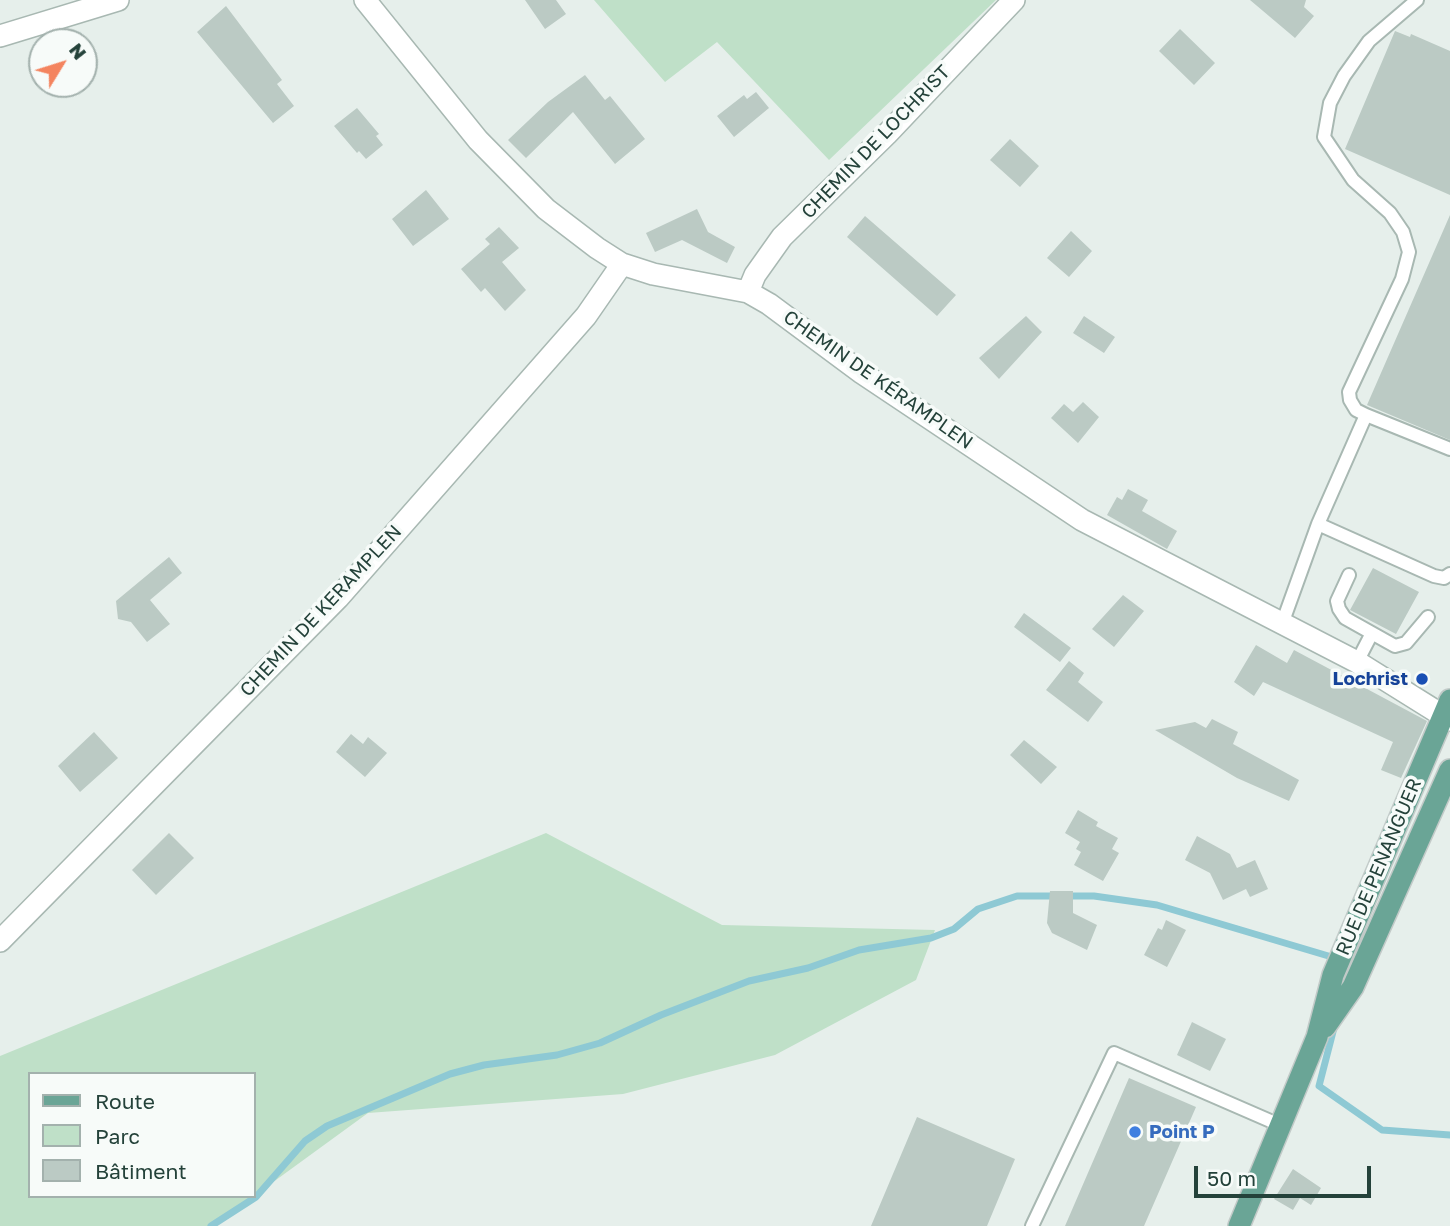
<!DOCTYPE html>
<meta charset="utf-8">
<style>
body{margin:0}
#map{position:relative;width:1450px;height:1226px;overflow:hidden;background:#e6efeb;font-family:"Golos Text",sans-serif}
canvas{display:block}
.legend{position:absolute;left:28px;top:1072px;width:228px;height:126px;box-sizing:border-box;background:#f7fbf9;border:2px solid #a3b1ad;margin:0;padding:9px 12px;list-style:none;font-size:21px;color:#24423a}
.legend li{display:flex;align-items:center;gap:14px;height:35px}
.legend b{width:35px;border:2px solid #a3b1ad}
.north{position:absolute;left:28px;top:28px;width:70px;height:70px;box-sizing:border-box;background:#f7fbf9;border:2px solid #a3b1ad;border-radius:50%;rotate:52deg;font-size:19px;font-weight:700;line-height:28px;text-align:center;color:#24423a}
.north::after{content:'';display:block;margin:auto;width:24px;height:32px;background:#f4845f;clip-path:polygon(50% 0,100% 100%,50% 72%,0 100%)}
.scale{position:absolute;left:1194px;top:1166px;width:177px;height:32px;box-sizing:border-box;border:4px solid #24423a;border-top:0;padding-left:9px;font-size:21px;line-height:24px;white-space:nowrap;color:#24423a;-webkit-text-stroke:5px #f7fbf9;paint-order:stroke}
</style>
<div id="map">
<canvas width="1450" height="1226"></canvas>
<ul class="legend">
<li><b style="height:9px;background:#6aa596"></b>Route</li>
<li><b style="height:19px;background:#bfe0c8"></b>Parc</li>
<li><b style="height:19px;background:#bbcac4"></b>Bâtiment</li>
</ul>
<div class="north">N</div>
<div class="scale">50 m</div>
</div>
<script>
const context = document.querySelector('canvas').getContext('2d');
context.lineJoin = 'round';
function fill(path, color) {
  context.fillStyle = color;
  context.fill(path, 'evenodd');
}
function shape(rows) {
  const path = new Path2D();
  for (const r of rows) {
    path.moveTo(r[0], r[1]);
    for (let i = 2; i < r.length; i += 2) path.lineTo(r[i], r[i + 1]);
  }
  return path;
}
function stroke(path, color, width, dash) {
  context.strokeStyle = color;
  context.lineWidth = width;
  context.lineCap = dash ? 'butt' : 'round';
  context.setLineDash(dash || []);
  context.stroke(path);
}
function drawText(font, color, halo, rows, align = 'center') {
  context.font = font + ' "Golos Text",sans-serif';
  context.lineWidth = 7;
  context.setLineDash([]);
  context.textBaseline = 'middle';
  context.strokeStyle = halo;
  context.fillStyle = color;
  for (const [text, x, y, turn = 0] of rows) {
    context.save();
    context.translate(x, y);
    context.rotate((+turn || 0) * Math.PI / 180);
    context.textAlign = isNaN(turn) ? turn : align;
    if (halo) context.strokeText(text, 0, 0);
    context.fillText(text, 0, 0);
    context.restore();
  }
}
fill(shape([
 [594,0,996,0,829,160,717,42,665,82],
 [546,833,722,925,935,930,916,980,775,1055,623,1094,368,1113,254,1196,254,1074,30,1074,30,1196,254,1196,213,1226,0,1226,0,1056]
]), '#bfe0c8');
stroke(shape([
 [1335,1024,1319,1086,1382,1130,1450,1135],
 [211,1226,256,1197,305,1141,327,1126,450,1074,484,1065,557,1055,600,1043,661,1015,749,981,808,968,859,950,931,938,954,929,978,909,1017,896,1094,896,1157,905,1352,963,1348,976]
]), '#8ec9d4', 7);
fill(shape([
 [525,0,556,0,566,14,545,29],
 [1250,0,1306,0,1304,7,1314,16,1295,38],
 [226,6,282,80,277,84,294,106,273,123,197,32],
 [1180,29,1215,63,1194,85,1159,51],
 [1395,31,1410,37,1411,34,1450,51,1450,195,1345,149],
 [585,75,605,100,610,96,645,139,615,164,573,112,526,158,508,140,548,102],
 [756,92,769,108,734,137,717,116,744,95,747,99],
 [357,108,379,134,376,136,383,145,366,159,359,151,357,153,334,126],
 [1010,139,1039,166,1020,187,990,160],
 [426,190,449,219,413,246,392,219],
 [697,209,708,232,735,247,727,263,682,240,655,252,646,233],
 [1450,215,1450,440,1367,405],
 [865,216,956,295,937,316,847,237],
 [499,227,519,248,502,262,526,290,505,311,485,288,481,292,461,269,490,244,485,239],
 [1071,231,1092,251,1069,277,1047,258],
 [1026,316,1042,332,999,379,979,358],
 [1084,316,1115,337,1104,353,1073,333],
 [1083,402,1099,417,1078,443,1051,418,1064,404,1073,412],
 [1128,489,1148,500,1142,511,1177,531,1167,549,1107,515,1117,497,1122,500],
 [169,557,182,573,150,600,170,624,147,642,131,622,118,619,116,601],
 [1373,568,1419,592,1396,634,1350,610],
 [1123,595,1144,611,1114,647,1092,629],
 [1024,613,1071,648,1060,662,1014,627],
 [1256,645,1287,663,1294,650,1427,721,1401,778,1381,770,1393,742,1263,682,1254,696,1234,682],
 [1069,661,1084,673,1078,682,1103,702,1088,722,1046,690],
 [1212,719,1238,732,1233,744,1299,780,1289,801,1237,778,1155,730,1195,722,1206,728],
 [94,732,118,758,80,792,58,766],
 [351,734,363,744,368,737,387,753,365,777,336,752],
 [1024,740,1057,767,1041,784,1010,755],
 [1078,810,1098,822,1096,826,1118,838,1112,849,1119,853,1103,881,1074,865,1081,852,1076,849,1080,842,1065,833],
 [169,833,194,858,156,895,132,870],
 [1197,836,1230,854,1237,868,1255,860,1268,889,1250,897,1246,889,1223,900,1210,873,1185,860],
 [1050,891,1073,891,1073,913,1097,925,1087,950,1052,933,1047,923],
 [1166,920,1186,930,1167,967,1144,955,1158,928,1162,930],
 [1192,1022,1226,1039,1210,1071,1177,1055],
 [1129,1078,1196,1107,1144,1226,1065,1226],
 [917,1117,1015,1159,987,1226,871,1226],
 [1293,1169,1321,1188,1311,1205,1300,1198,1293,1210,1274,1199]
]), '#bbcac4');
const lane = shape([
 [1417,0,1369,41,1344,76,1330,103,1324,137,1353,180,1390,213,1403,232,1409,252,1402,279,1349,392,1350,400,1356,410,1366,415,1450,449],
 [1318,524,1434,576,1444,578,1450,574],
 [1349,575,1337,601,1339,609,1345,618,1386,641,1395,646,1406,643,1428,617],
 [1282,624,1318,524,1366,415],
 [1357,662,1372,633],
 [1032,1226,1114,1053,1282,1126]
]);
const street = shape([
 [365,0,478,140,546,209,597,248,622,264,653,274,748,292,769,304,862,373,1082,520,1357,662,1450,720],
 [0,36,118,0],
 [748,292,755,275,782,237,887,134,1014,0],
 [0,941,338,598,586,316,622,264]
]);
const primary = shape([
 [1325,1027,1353,987,1450,770],
 [1239,1226,1317,1037,1333,975,1450,700]
]);
stroke(lane, '#a8b8b2', 16);
stroke(street, '#a8b8b2', 24);
stroke(primary, '#c2cac8', 24);
stroke(lane, '#fff', 12);
stroke(street, '#fff', 21);
stroke(primary, '#6aa596', 21);
for (const [x, y, r, color] of [
 [1422,679,7,"#1a4fb4"],
 [1135,1132,7,"#3f7fe0"]
]) {
  const dot = new Path2D();
  dot.arc(x, y, r, 0, 2 * Math.PI);
  context.fillStyle = color;
  context.fill(dot);
  stroke(dot, '#f7fbf9', 2.5);
}
drawText('19px', '#24423a', '#f7fbf9', [
 ["CHEMIN DE LOCHRIST",876,142,-46],
 ["CHEMIN DE KÉRAMPLEN",878,380,35],
 ["CHEMIN DE KERAMPLEN",321,611,-47],
 ["RUE DE PENANGUER",1379,867,-67]
]);
drawText('bold 19px', '#164399', '#f7fbf9', [
 ["Lochrist",1408,679]
], 'right');
drawText('bold 19px', '#366cbe', '#f7fbf9', [
 ["Point P",1149,1132]
], 'left');
</script>
